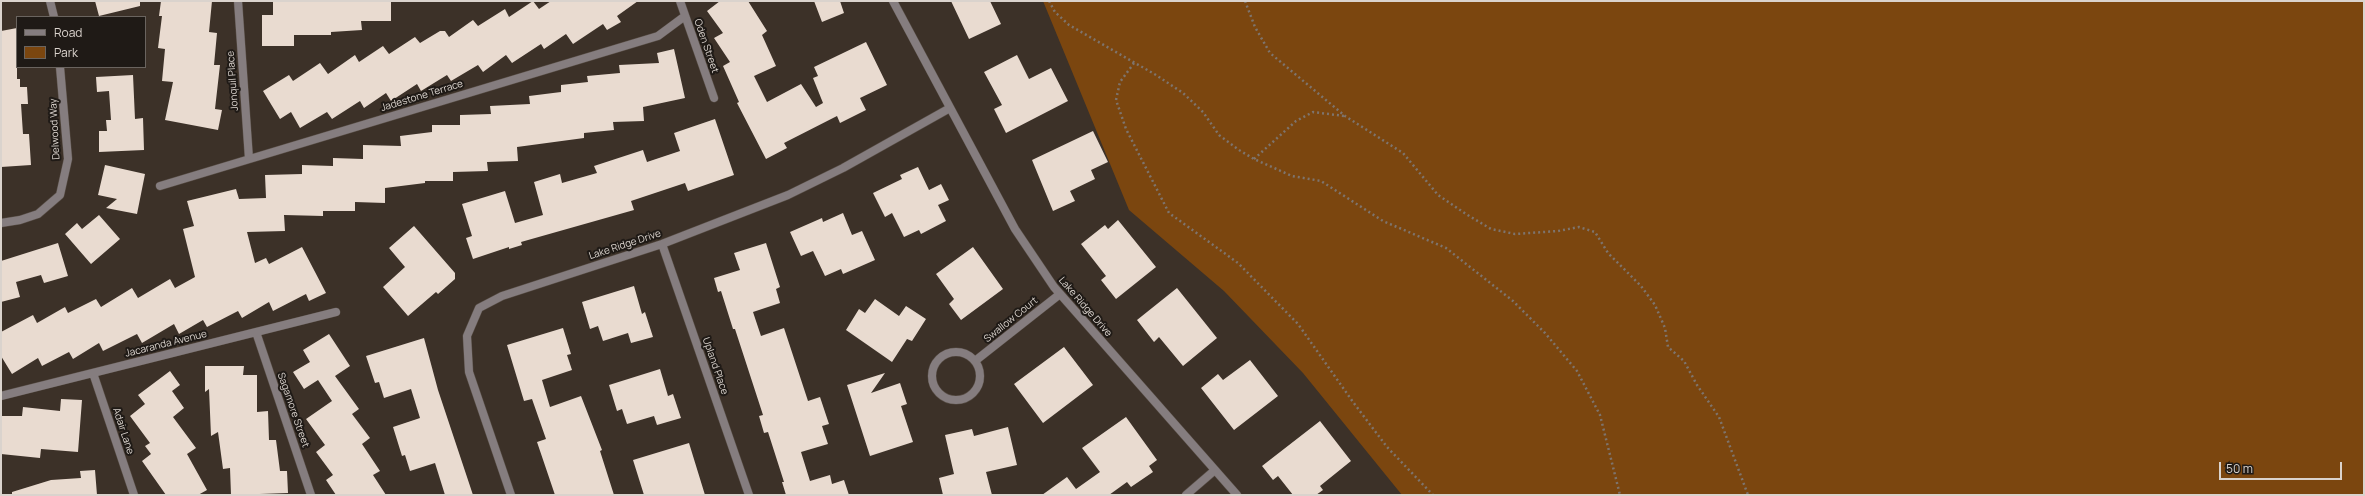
<!DOCTYPE html>
<style>
body{margin:0}
#map{position:relative;width:2365px;height:496px;overflow:hidden;background:#3c3128;font-family:Manrope,sans-serif}
canvas{display:block}
.frame{position:absolute;inset:0;border:2px solid #dad3cd;pointer-events:none}
.legend{position:absolute;left:16px;top:16px;width:130px;height:52px;box-sizing:border-box;background:#1f1a16;border:1px solid #6a645f;margin:0;padding:5px 7px;list-style:none;font-size:12px;color:#dad3cd}
.legend li{display:flex;align-items:center;gap:8px;height:20px}
.legend b{width:20px;border:1px solid #6a645f}
.scale{position:absolute;left:2219px;top:462px;width:123px;height:18px;box-sizing:border-box;border:2px solid #dad3cd;border-top:0;padding-left:5px;font-size:12px;line-height:14px;white-space:nowrap;color:#dad3cd;-webkit-text-stroke:3px #1f1a16;paint-order:stroke}
</style>
<div id="map">
<canvas width="2365" height="496"></canvas>
<div class="frame"></div>
<ul class="legend">
<li><b style="height:5px;background:#857d7f"></b>Road</li>
<li><b style="height:11px;background:#7b460f"></b>Park</li>
</ul>
<div class="scale">50 m</div>
</div>
<script>
const context = document.querySelector('canvas').getContext('2d');
context.lineJoin = 'round';
function fill(path, color) {
  context.fillStyle = color;
  context.fill(path, 'evenodd');
}
function shape(rows) {
  const path = new Path2D();
  for (const r of rows) {
    if (r.length === 3) {
      path.moveTo(r[0] + r[2], r[1]);
      path.arc(r[0], r[1], r[2], 0, 2 * Math.PI);
      continue;
    }
    path.moveTo(r[0], r[1]);
    for (let i = 2; i < r.length; i += 2) path.lineTo(r[i], r[i + 1]);
  }
  return path;
}
function stroke(path, color, width, dash) {
  context.strokeStyle = color;
  context.lineWidth = width;
  context.lineCap = dash ? 'butt' : 'round';
  context.setLineDash(dash || []);
  context.stroke(path);
}
function drawText(font, color, halo, rows, align = 'center') {
  context.font = font + ' Manrope,sans-serif';
  context.lineWidth = 4;
  context.setLineDash([]);
  context.textBaseline = 'middle';
  context.strokeStyle = halo;
  context.fillStyle = color;
  for (const [text, x, y, turn = 0] of rows) {
    context.save();
    context.translate(x, y);
    context.rotate((+turn || 0) * Math.PI / 180);
    context.textAlign = isNaN(turn) ? turn : align;
    if (halo) context.strokeText(text, 0, 0);
    context.fillText(text, 0, 0);
    context.restore();
  }
}
fill(shape([
 [1043,1,2364,1,2364,495,1402,495,1303,373,1224,291,1129,210]
]), '#7b460f');
fill(shape([
 [95,1,140,1,140,6,99,16],
 [161,1,212,1,209,32,217,33,214,65,220,65,215,109,222,110,218,130,165,120,173,82,162,81,165,49,158,48,162,16,159,16],
 [273,1,391,1,391,21,361,21,362,30,331,32,331,35,294,35,294,46,262,46,262,15,273,15],
 [533,1,539,9,551,1,638,1,617,16,621,22,607,30,603,24,573,44,566,34,544,49,541,44,512,63,506,55,483,72,478,65,451,81,447,75,421,91,417,84,391,101,386,93,364,108,360,101,332,119,327,112,300,128,291,112,280,119,263,91,289,75,293,81,320,63,328,74,355,55,359,62,383,46,389,54,415,37,420,43,440,31,445,31,449,37,473,20,478,26,505,9,509,17],
 [720,1,748,1,767,31,762,35,776,66,754,76,767,102,801,84,816,107,823,103,813,78,818,76,814,67,866,42,887,85,860,98,866,110,840,123,837,116,784,143,787,148,766,159,737,103,739,102,723,66,730,62,714,38,723,33,707,11],
 [814,1,840,1,844,13,822,22],
 [951,1,990,1,1001,24,969,39],
 [17,28,17,79,20,79,20,87,27,87,28,104,21,104,23,134,29,134,31,165,1,167,1,31],
 [674,49,685,98,643,107,644,121,613,122,614,130,584,133,584,138,517,147,518,161,487,162,488,171,453,172,453,181,425,181,425,183,385,188,385,203,355,202,355,211,323,211,323,216,284,215,285,231,247,232,255,263,266,258,269,264,302,247,326,293,309,301,306,294,273,311,269,302,242,318,238,311,207,327,203,320,179,334,174,324,142,343,137,334,103,351,99,343,73,359,69,352,42,366,38,358,12,374,1,356,1,332,33,315,37,323,65,307,68,313,96,299,101,307,132,288,138,298,170,279,175,288,195,277,183,229,194,226,187,201,236,189,239,199,266,198,265,175,302,174,302,165,333,166,333,158,363,159,363,145,401,146,400,136,432,132,432,125,460,125,460,115,491,114,490,106,530,104,529,96,561,92,561,85,588,82,587,76,620,73,619,65,659,63,657,53],
 [1017,55,1029,79,1051,68,1068,101,1006,133,994,109,1002,105,984,72],
 [133,75,135,119,143,118,144,150,99,152,99,131,107,131,106,120,111,120,109,91,97,92,96,77],
 [715,119,734,175,688,191,685,183,631,201,634,210,521,242,522,245,509,249,509,247,473,259,466,238,472,236,462,204,505,191,515,223,543,215,534,182,560,174,562,183,597,173,594,166,643,150,647,162,680,151,674,133],
 [1093,131,1108,162,1091,170,1095,179,1070,191,1075,201,1053,211,1032,160],
 [105,165,145,174,137,214,106,208,117,199,98,195],
 [918,167,929,190,941,184,949,200,938,205,946,221,921,234,919,230,904,237,892,213,885,217,873,193,902,179,900,175],
 [843,213,852,235,862,231,875,260,843,274,841,269,825,276,813,251,801,256,790,232,822,218,823,222],
 [99,215,120,239,91,264,65,234,77,223,82,229],
 [1118,220,1156,267,1116,299,1101,280,1106,276,1081,244,1105,225,1108,229],
 [414,226,455,273,455,279,438,294,436,292,408,316,383,287,405,267,389,248],
 [58,243,68,276,44,283,41,275,16,282,20,297,1,302,1,261],
 [766,243,780,287,776,289,780,303,753,312,761,336,784,328,808,401,820,397,829,424,822,426,828,444,801,452,810,481,830,475,832,484,844,480,849,495,786,495,782,482,784,482,768,432,764,433,759,416,763,415,735,329,733,329,721,291,718,292,714,278,740,270,734,253],
 [973,247,1003,289,961,320,949,304,954,299,936,274],
 [634,286,642,314,645,312,653,337,631,343,628,333,603,341,598,326,590,329,582,302],
 [1177,288,1217,338,1183,366,1159,337,1154,342,1137,320],
 [875,299,899,316,906,306,926,319,912,341,907,339,892,362,846,330,859,309,865,313],
 [563,328,571,354,567,355,572,370,542,380,550,407,581,396,602,450,600,451,614,495,555,495,537,442,546,439,532,399,524,401,507,345],
 [329,334,350,366,335,376,359,409,352,414,370,438,362,444,380,471,373,475,386,495,336,495,326,480,333,475,316,452,325,445,306,419,332,401,318,380,304,389,293,372,310,362,303,350],
 [424,338,438,390,473,495,445,495,435,463,410,471,405,455,402,456,393,427,420,418,411,389,384,398,379,382,375,383,366,356],
 [1064,347,1093,385,1043,423,1014,384],
 [1250,360,1278,396,1234,430,1201,388,1218,374,1223,380],
 [205,366,244,366,243,375,257,375,257,412,268,411,269,440,276,440,280,471,287,471,288,493,231,495,230,468,223,469,218,432,211,436,209,389,205,392],
 [660,369,668,396,673,394,681,418,657,425,654,416,627,424,622,409,617,411,609,385],
 [170,371,180,385,172,391,184,408,173,417,196,448,187,454,207,490,198,495,166,495,142,461,151,454,145,446,150,443,130,416,145,404,138,395],
 [885,373,871,393,900,383,907,404,901,406,913,442,870,456,847,385],
 [61,399,82,400,78,452,41,449,40,458,1,454,1,416,22,416,23,407,60,411],
 [1126,417,1157,460,1149,466,1153,472,1131,487,1127,482,1109,495,1042,495,1067,477,1076,489,1100,472,1082,448],
 [1320,421,1351,461,1320,486,1323,490,1316,495,1293,495,1278,476,1273,480,1262,466],
 [1008,427,1017,465,986,472,992,495,943,495,939,478,954,474,945,435,972,429,974,436],
 [689,443,705,495,644,495,633,460],
 [95,470,97,495,12,495,12,492,51,480,81,478,80,471]
]), '#e9dbd0');
const street = shape([
 [50,1,54,17],
 [238,1,249,159],
 [680,1,714,98],
 [893,1,1015,229,1054,287,1237,495],
 [160,186,658,36,685,16],
 [1,223,20,220,38,214,60,195,68,159,60,67],
 [662,244,749,495],
 [256,332,311,495],
 [956,376,24],
 [975,361,1060,294],
 [93,373,134,495],
 [1,396,336,312],
 [511,495,469,372,467,336,479,308,502,296,662,244,788,195,843,168,950,108],
 [1186,495,1215,470]
]);
stroke(street, '#584e46', 9);
stroke(shape([
 [1049,1,1055,12,1069,25,1156,75,1183,93,1203,112,1219,135,1239,150,1254,159,1292,176,1321,181,1383,221,1446,248,1513,301,1545,333,1577,371,1600,415,1620,495],
 [1245,1,1255,27,1270,53,1345,116,1403,153,1438,195,1466,214,1491,229,1515,234,1558,231,1579,227,1595,232,1608,253,1641,286,1655,305,1665,328,1668,347,1684,361,1697,385,1719,417,1748,495],
 [1134,63,1120,82,1116,100,1126,129,1169,213,1238,263,1298,324,1353,402,1387,447,1433,495],
 [1254,159,1296,121,1313,112,1344,116]
]), '#7e746d', 2.5, [2, 3]);
stroke(street, '#857d7f', 8);
drawText('10px', '#dad3cd', '#1f1a16', [
 ["Oden Street",706,46,71],
 ["Jonquil Place",233,81,-94],
 ["Jadestone Terrace",422,96,-17],
 ["Delwood Way",55,129,-93],
 ["Lake Ridge Drive",625,245,-18],
 ["Lake Ridge Drive",1085,307,49],
 ["Swallow Court",1011,320,-39],
 ["Jacaranda Avenue",166,344,-14],
 ["Upland Place",715,366,71],
 ["Sagamore Street",293,410,71],
 ["Adair Lane",123,431,72]
]);
</script>
